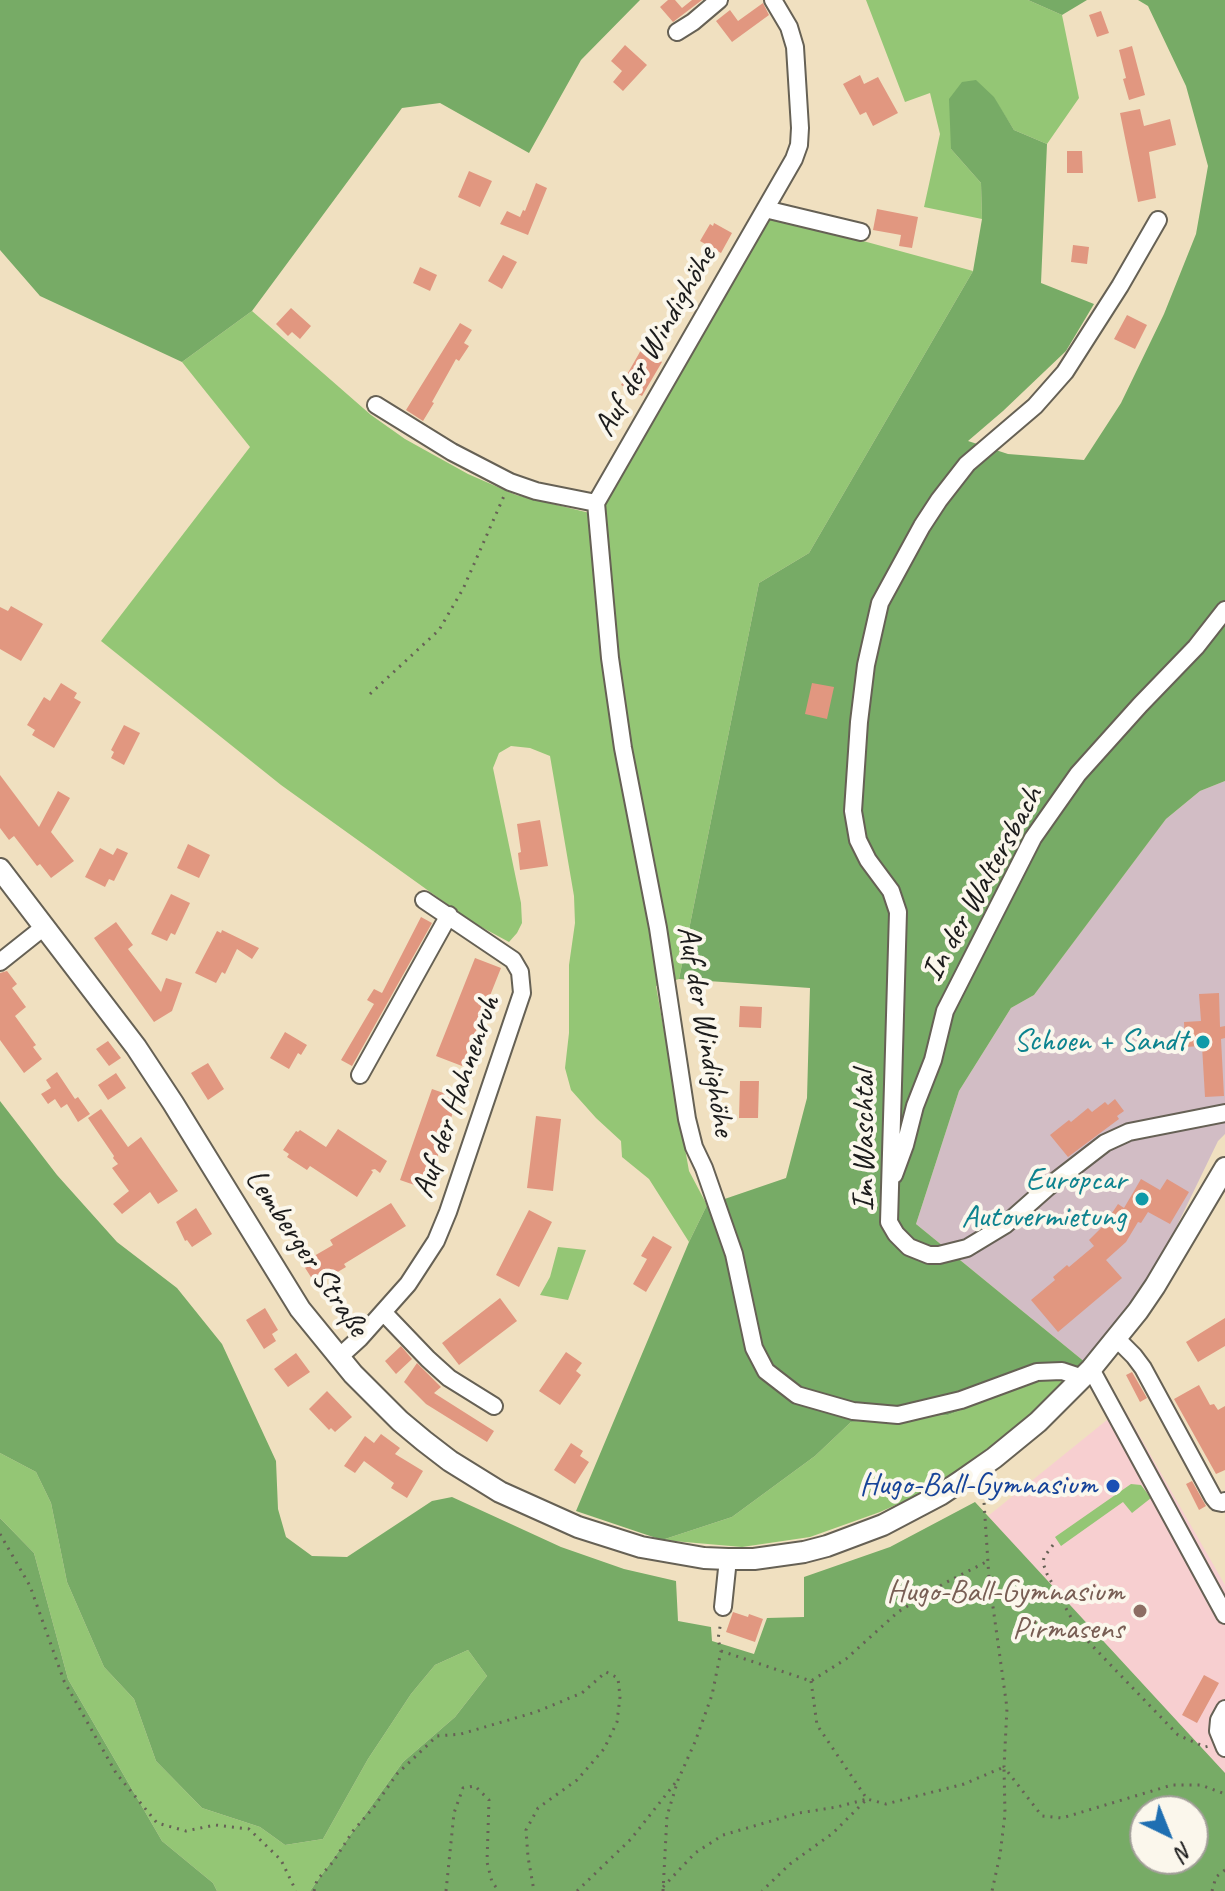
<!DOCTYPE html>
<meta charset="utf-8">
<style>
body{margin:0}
#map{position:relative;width:1225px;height:1891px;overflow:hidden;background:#f0e0c0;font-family:Caveat,sans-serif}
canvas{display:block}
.north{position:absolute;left:1129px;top:1795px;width:80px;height:80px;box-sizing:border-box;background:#fbf7ec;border:2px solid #a29f99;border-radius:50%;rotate:137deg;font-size:22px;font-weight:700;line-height:32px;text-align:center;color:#1c1c1c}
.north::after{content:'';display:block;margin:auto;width:28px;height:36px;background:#1f6fb2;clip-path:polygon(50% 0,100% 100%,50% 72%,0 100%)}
</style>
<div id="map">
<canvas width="1225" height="1891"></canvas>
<div class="north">N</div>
</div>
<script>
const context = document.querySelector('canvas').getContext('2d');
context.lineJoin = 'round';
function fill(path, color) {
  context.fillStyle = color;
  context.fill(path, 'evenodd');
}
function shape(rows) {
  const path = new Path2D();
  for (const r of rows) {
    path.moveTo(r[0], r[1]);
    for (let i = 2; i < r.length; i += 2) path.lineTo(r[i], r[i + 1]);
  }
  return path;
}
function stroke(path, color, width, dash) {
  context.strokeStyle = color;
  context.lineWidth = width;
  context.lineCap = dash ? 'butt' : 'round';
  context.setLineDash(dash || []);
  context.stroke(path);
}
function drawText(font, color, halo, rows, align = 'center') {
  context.font = font + ' Caveat,sans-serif';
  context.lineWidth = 8;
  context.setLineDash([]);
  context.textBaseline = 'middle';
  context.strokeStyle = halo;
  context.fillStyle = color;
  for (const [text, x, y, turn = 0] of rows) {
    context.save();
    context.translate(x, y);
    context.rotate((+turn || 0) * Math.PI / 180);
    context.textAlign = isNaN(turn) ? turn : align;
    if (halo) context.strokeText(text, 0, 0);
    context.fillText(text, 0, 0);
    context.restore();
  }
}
fill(shape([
 [1123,1407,1225,1585,1225,1784,988,1516]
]), '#f7cfd0');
fill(shape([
 [1225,781,1225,1134,1218,1141,1155,1271,1086,1363,916,1224,959,1091,1011,1008,1034,995,1166,819,1200,791]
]), '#d2bdc5');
fill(shape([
 [866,0,1028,0,1062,15,1079,98,1047,144,1014,130,993,97,951,149,981,183,982,219,924,207,940,134,930,93,905,102],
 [768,215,973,271,809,553,759,583,679,979,656,986,689,1171,707,1205,689,1242,649,1179,622,1157,621,1141,596,1118,571,1090,565,1068,569,1033,569,965,575,923,574,896,550,756,530,748,511,746,499,753,493,768,521,903,522,923,517,933,509,942,472,922,281,785,101,641,250,447,182,362,252,311,371,415,405,439,468,474,516,495,602,516,602,503],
 [558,1247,586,1250,568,1300,540,1295,550,1277],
 [1086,1363,963,1475,880,1512,810,1537,742,1547,662,1540,732,1517,815,1456,851,1422,948,1415],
 [0,1453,36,1472,51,1503,67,1582,104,1667,134,1699,156,1761,202,1808,260,1827,285,1845,323,1839,368,1759,411,1694,435,1665,468,1650,487,1676,455,1717,403,1762,310,1891,217,1891,213,1883,162,1841,68,1679,34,1553,0,1518],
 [1131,1484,1141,1485,1151,1498,1132,1513,1123,1502,1061,1546,1055,1537]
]), '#94c675');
fill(shape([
 [0,0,640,0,581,60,529,153,440,103,402,108,252,311,182,362,40,296,0,250],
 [1028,0,1087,0,1062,15],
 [1138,0,1225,0,1225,781,1200,791,1166,819,1034,995,1011,1008,959,1091,916,1224,1086,1363,948,1415,851,1422,815,1456,732,1517,662,1540,576,1511,689,1242,707,1205,786,1178,807,1098,810,988,679,979,759,583,809,553,973,271,982,219,981,183,951,149,949,99,962,82,976,80,994,97,1014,130,1047,144,1041,283,1094,304,1066,351,1003,411,968,441,1008,454,1084,460,1121,403,1164,314,1196,234,1208,166,1186,86,1148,6],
 [0,1101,57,1175,117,1242,177,1288,222,1344,276,1461,278,1509,286,1537,312,1556,347,1557,432,1501,452,1497,561,1547,624,1569,676,1581,678,1621,711,1627,712,1641,754,1654,767,1618,804,1617,804,1577,890,1547,975,1502,1225,1773,1225,1891,310,1891,403,1762,455,1717,487,1676,468,1650,435,1665,411,1694,368,1759,323,1839,285,1845,260,1827,202,1808,156,1761,134,1699,104,1667,67,1582,51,1503,36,1472,0,1453],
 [1145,1811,1193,1811,1193,1859,1145,1859],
 [0,1518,34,1553,68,1679,162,1841,213,1883,217,1891,0,1891]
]), '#77ab66');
fill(shape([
 [668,0,675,0,682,8,692,0,702,0,673,22,660,7],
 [763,3,769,15,732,42,716,21,730,10,738,21],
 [1101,11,1109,33,1097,37,1089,15],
 [625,45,647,65,623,91,613,82,622,71,611,61],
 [1132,46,1145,95,1129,100,1123,79,1126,78,1119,50],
 [860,75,864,84,878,77,898,113,873,126,866,112,860,115,843,84],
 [1140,109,1144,126,1170,119,1176,145,1149,152,1156,198,1138,202,1120,113],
 [1067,151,1082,151,1083,173,1067,173],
 [469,171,492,181,480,207,458,197],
 [536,183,547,188,528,235,500,224,507,211,520,217,523,210,525,211],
 [877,209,918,217,912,248,899,246,901,235,873,230],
 [714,223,732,233,721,253,700,241,710,224,713,226],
 [1073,245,1089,247,1087,264,1071,262],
 [503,255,517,262,502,289,488,281],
 [420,267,437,275,430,291,413,283],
 [291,308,311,326,300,339,292,332,288,336,276,324],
 [1127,315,1147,325,1135,349,1114,339],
 [460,323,472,330,464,343,469,346,459,361,456,359,432,402,434,403,423,421,406,410],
 [641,350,662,362,642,396,621,385],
 [11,606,43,624,21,661,0,649,0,607,8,611],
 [61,683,77,693,74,698,81,702,54,748,32,735,35,730,27,725,44,697,50,701],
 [812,683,834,687,827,719,805,714],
 [124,725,140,733,124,765,111,758,114,752,111,750],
 [0,775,39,827,58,791,70,798,51,832,74,861,51,878,40,864,37,866,14,836,9,840,0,828],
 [540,820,548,866,520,870,518,853,521,852,517,824],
 [188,844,210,855,199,878,177,868],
 [100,848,113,855,117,848,128,853,114,881,109,879,105,887,85,877],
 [171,894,190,903,175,935,171,933,167,941,151,934],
 [421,917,432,923,352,1066,341,1060,374,1004,367,1000,374,989,382,993],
 [116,922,133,945,128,949,161,992,166,978,182,983,172,1011,154,1022,94,938],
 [222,930,259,948,252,959,237,949,225,974,222,972,216,983,195,973,217,931,221,933],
 [475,958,501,968,462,1066,436,1056],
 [7,971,17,984,12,988,26,1007,15,1016,36,1045,33,1047,42,1059,24,1073,0,1040,0,973],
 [1219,993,1220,1027,1225,1026,1225,1038,1221,1039,1224,1096,1205,1097,1202,1046,1185,1047,1184,1022,1201,1021,1199,994],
 [740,1006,762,1007,761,1028,739,1027],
 [285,1032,307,1045,301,1055,298,1053,289,1069,270,1058],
 [108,1041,121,1058,109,1066,96,1049],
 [208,1063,224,1089,208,1100,191,1073],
 [57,1072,75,1099,78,1097,90,1114,78,1122,67,1104,61,1108,55,1099,48,1104,41,1094,51,1088,46,1080],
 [116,1073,126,1088,108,1100,98,1085],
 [740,1081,759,1081,758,1118,739,1118],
 [432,1089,458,1098,426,1189,400,1180],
 [1115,1099,1124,1111,1117,1116,1119,1119,1068,1157,1050,1135,1069,1120,1071,1122,1088,1108,1092,1112,1105,1102,1108,1105],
 [101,1109,128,1147,141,1137,178,1191,158,1204,150,1192,122,1214,113,1204,129,1191,112,1168,118,1164,113,1158,114,1156,88,1118],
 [536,1116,561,1119,553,1191,527,1188],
 [338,1129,387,1161,380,1173,375,1169,371,1170,373,1172,357,1197,310,1166,307,1170,287,1157,289,1154,283,1150,296,1131,298,1132,300,1130,326,1147],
 [1141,1179,1160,1190,1167,1179,1189,1192,1170,1224,1148,1212,1141,1223,1138,1222,1126,1242,1106,1260,1122,1278,1058,1332,1031,1300,1055,1280,1053,1277,1067,1265,1069,1267,1094,1246,1089,1240,1104,1225,1118,1204,1124,1208],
 [391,1203,406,1226,344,1264,346,1267,316,1285,302,1263,333,1245,330,1240],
 [196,1208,212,1234,192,1247,187,1240,185,1241,176,1222],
 [529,1210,552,1222,519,1287,496,1275],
 [653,1236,672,1247,646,1292,633,1284,647,1259,641,1256],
 [500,1298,517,1321,459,1365,442,1343],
 [265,1308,278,1330,272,1334,276,1341,264,1349,246,1320],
 [1225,1318,1225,1346,1198,1362,1186,1342],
 [401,1346,412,1359,396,1374,385,1361],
 [566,1352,582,1363,576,1371,581,1375,560,1405,539,1391],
 [296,1353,310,1372,288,1387,274,1369],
 [417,1363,441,1387,434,1393,494,1431,487,1442,426,1404,404,1382],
 [1132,1372,1147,1398,1140,1402,1126,1375],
 [1199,1385,1210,1405,1214,1404,1218,1410,1225,1406,1225,1470,1216,1474,1174,1399],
 [327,1391,352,1417,335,1432,331,1428,329,1430,309,1409],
 [381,1434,400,1448,395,1454,423,1471,407,1498,391,1488,394,1483,364,1461,355,1473,344,1466,365,1436,374,1443],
 [571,1443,583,1451,580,1456,589,1462,575,1484,554,1470],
 [1192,1481,1206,1506,1199,1510,1186,1484],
 [733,1612,748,1617,749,1614,763,1619,755,1642,726,1632],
 [1204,1675,1219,1683,1197,1723,1182,1715]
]), '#e19780');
const minor = shape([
 [773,0,789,27,795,47,800,128,799,145,794,159,596,503,610,658,623,748,658,928,687,1119,694,1147,704,1168,734,1254,754,1348,766,1371,797,1395,853,1411,898,1415,961,1400,1037,1372,1062,1371,1083,1378],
 [677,32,693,22,719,0],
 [765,209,861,232],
 [1158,220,1120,286,1065,372,1035,406,967,464,939,500,922,526,880,603,866,665,859,722,853,811,858,840,868,860,891,891,898,912,889,1222,896,1234,909,1247,929,1255,939,1255,967,1248,1005,1225,1048,1187,1105,1143,1129,1132,1225,1113],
 [376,405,452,452,510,482,536,491,596,503],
 [0,962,44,927],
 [360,1075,449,915],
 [894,1175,905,1145,915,1106,933,1060,945,1011,1033,838,1078,774,1140,705,1196,647,1225,610],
 [383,1312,428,1359,449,1378,494,1406],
 [1116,1338,1134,1356,1143,1368,1213,1497,1217,1502,1222,1503,1225,1501],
 [338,1358,360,1338,408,1284,436,1241,448,1212,522,993,520,972,513,960,424,900],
 [1091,1369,1225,1615],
 [723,1607,728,1559],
 [1225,1709,1219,1720,1218,1731,1225,1748]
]);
const major = shape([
 [0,869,136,1047,173,1103,300,1309,353,1374,400,1421,424,1441,450,1461,500,1492,578,1527,641,1547,704,1558,728,1559,754,1559,804,1552,827,1546,883,1525,940,1495,961,1481,994,1458,1038,1422,1091,1369,1138,1311,1155,1286,1225,1168]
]);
stroke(minor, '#666155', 20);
stroke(major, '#666155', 24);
stroke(shape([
 [370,694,439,630,463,589,504,496],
 [983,1487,989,1578,1007,1708,1004,1767,1042,1816,1062,1818,1172,1785,1201,1785,1225,1794],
 [0,1534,30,1586,64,1681,116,1773,157,1823,186,1831,215,1825,249,1829,281,1860,296,1891],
 [1053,1545,1044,1557,1043,1563,1047,1574,1079,1632,1178,1735,1205,1747,1209,1746],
 [721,1651,811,1681,846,1659,898,1612,943,1584,988,1561],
 [811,1681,817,1725,867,1799,886,1804,964,1784,1004,1767,1005,1814,1000,1855,992,1891],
 [663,1887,695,1853,723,1835,799,1813,837,1807,867,1799,833,1833,790,1864,762,1891],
 [314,1891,317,1880,333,1862,353,1831,374,1807,397,1774,437,1736,461,1734,536,1712,582,1693,606,1672,618,1678,620,1697,617,1722,604,1749,577,1780,538,1808,526,1830,528,1857,534,1891],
 [446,1891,454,1813,463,1788,475,1786,489,1800,487,1862,492,1882,499,1891],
 [577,1891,631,1839,676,1782],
 [663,1891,667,1816,678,1780,695,1742,712,1695,721,1651,718,1639,721,1621],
 [1212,1891,1216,1877,1225,1870]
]), '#666155', 3, [2, 6]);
stroke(minor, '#fff', 16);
stroke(major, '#fff', 20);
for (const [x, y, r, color] of [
 [1203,1042,8,"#0f9aa8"],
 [1142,1199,8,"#0f9aa8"],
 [1113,1486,8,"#1a4fb4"],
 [1140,1611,8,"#8d6e63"]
]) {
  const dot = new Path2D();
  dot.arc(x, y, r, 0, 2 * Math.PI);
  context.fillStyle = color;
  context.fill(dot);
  stroke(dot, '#fbf7ec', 3);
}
drawText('32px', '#1c1c1c', '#fbf7ec', [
 ["Auf der Windighöhe",656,342,-60],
 ["In der Waltersbach",983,884,-61],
 ["Auf der Windighöhe",705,1031,80],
 ["Auf der Hahnenruh",457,1097,-71],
 ["Im Waschtal",865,1141,-90],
 ["Lemberger Straße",306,1253,56]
]);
drawText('32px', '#0d838f', '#fbf7ec', [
 ["Schoen + Sandt",1187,1042],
 ["Europcar",1126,1181],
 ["Autovermietung",1126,1218]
], 'right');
drawText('32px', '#164399', '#fbf7ec', [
 ["Hugo-Ball-Gymnasium",1097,1486]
], 'right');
drawText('32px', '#785e54', '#fbf7ec', [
 ["Hugo-Ball-Gymnasium",1124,1593],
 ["Pirmasens",1124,1630]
], 'right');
</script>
